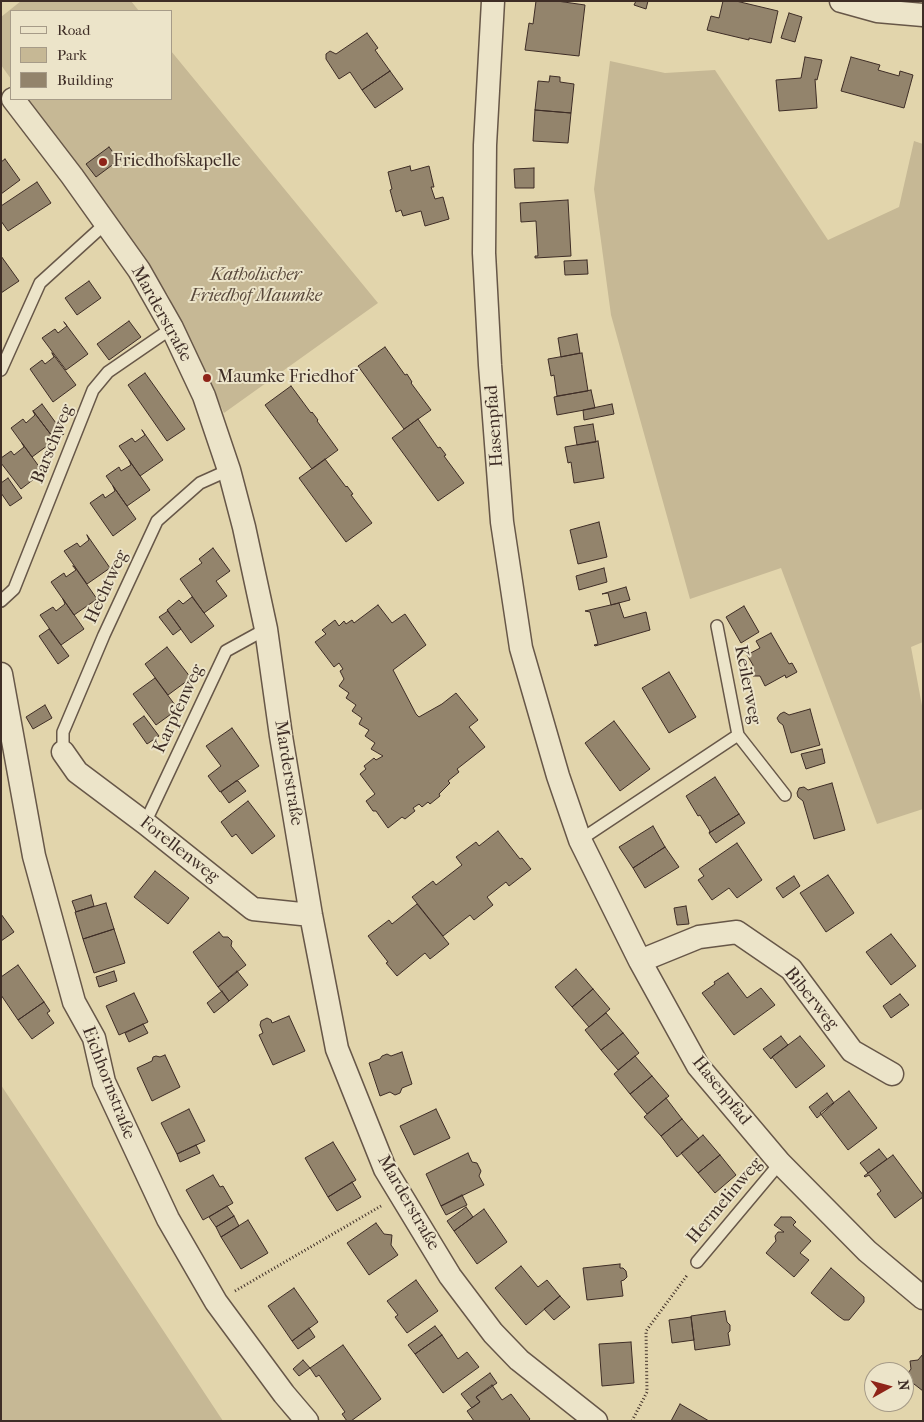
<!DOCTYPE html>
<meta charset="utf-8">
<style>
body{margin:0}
#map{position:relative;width:924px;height:1422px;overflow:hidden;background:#e2d5ac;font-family:"IM FELL French Canon",serif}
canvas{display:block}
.frame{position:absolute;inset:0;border:2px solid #3e2d26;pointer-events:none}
.legend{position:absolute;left:10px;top:10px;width:162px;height:90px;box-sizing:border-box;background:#ece4c9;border:1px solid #a69b88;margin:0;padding:6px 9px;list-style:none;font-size:15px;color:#3e2d26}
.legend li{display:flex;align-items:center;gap:10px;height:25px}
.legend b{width:25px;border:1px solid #a69b88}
.north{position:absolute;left:864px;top:1362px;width:50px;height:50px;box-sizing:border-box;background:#ece4c9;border:1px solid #a69b88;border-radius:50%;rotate:83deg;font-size:14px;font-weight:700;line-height:20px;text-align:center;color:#3e2d26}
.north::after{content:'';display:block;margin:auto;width:18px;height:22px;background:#8f2418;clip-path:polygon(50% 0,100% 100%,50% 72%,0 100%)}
</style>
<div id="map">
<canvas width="924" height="1422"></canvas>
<div class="frame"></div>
<ul class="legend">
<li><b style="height:6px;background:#ece4c9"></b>Road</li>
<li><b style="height:14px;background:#c6b895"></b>Park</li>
<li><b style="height:14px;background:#93846c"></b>Building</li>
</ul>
<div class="north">N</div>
</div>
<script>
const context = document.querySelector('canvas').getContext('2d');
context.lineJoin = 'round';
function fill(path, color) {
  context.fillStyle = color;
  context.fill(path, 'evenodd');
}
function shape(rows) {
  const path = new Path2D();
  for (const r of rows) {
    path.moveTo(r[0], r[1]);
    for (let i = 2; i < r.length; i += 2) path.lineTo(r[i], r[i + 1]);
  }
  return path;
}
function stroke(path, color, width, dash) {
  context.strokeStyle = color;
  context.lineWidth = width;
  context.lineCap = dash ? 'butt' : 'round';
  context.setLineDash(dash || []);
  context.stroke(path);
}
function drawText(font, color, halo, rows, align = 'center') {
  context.font = font + ' "IM FELL French Canon",serif';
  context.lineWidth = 4;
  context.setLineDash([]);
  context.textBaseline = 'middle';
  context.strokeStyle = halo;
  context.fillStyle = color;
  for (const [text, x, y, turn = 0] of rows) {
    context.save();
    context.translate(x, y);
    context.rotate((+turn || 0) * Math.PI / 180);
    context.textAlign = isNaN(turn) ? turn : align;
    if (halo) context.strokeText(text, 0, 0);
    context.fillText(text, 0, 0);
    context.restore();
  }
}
fill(shape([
 [21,1,131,1,139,11,11,11,11,79,1,65,1,17],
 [171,51,378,303,224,413,168,295,26,99,171,99],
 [610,61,665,73,715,70,828,240,899,207,914,141,923,144,923,642,911,647,923,711,923,809,877,824,781,568,690,599,611,315,594,189],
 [1,1085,223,1421,1,1421]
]), '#c6b895');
const building = shape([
 [536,1,557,1,585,5,579,56,525,50,529,23,533,24,536,1],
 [636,1,648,1,646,9,634,5,636,1],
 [723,1,736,1,778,11,771,43,749,38,749,40,707,30,711,16,719,18,723,1],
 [789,13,802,17,795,42,781,38,789,13],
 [367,33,378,48,375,50,390,71,362,90,350,72,339,79,326,59,326,54,330,51,336,54,367,33],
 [805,57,822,60,817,80,815,79,817,108,779,111,776,80,801,78,805,57],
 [851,57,880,65,878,70,899,76,900,71,913,75,904,108,841,91,851,57],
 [390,71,403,89,375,108,362,90,390,71],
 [550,76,560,77,560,82,574,84,571,113,535,110,538,81,549,82,550,76],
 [535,110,571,113,568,143,533,141,535,110],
 [109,147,119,160,96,177,86,164,109,147],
 [5,159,20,180,1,194,1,162,5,159],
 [410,166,411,171,429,166,434,187,431,187,435,199,443,197,449,219,425,226,421,211,403,216,401,210,396,212,390,190,392,189,388,172,410,166],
 [534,168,534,188,515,188,514,169,534,168],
 [37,182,51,203,8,231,1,221,1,206,37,182],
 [568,200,571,256,535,258,535,256,538,256,536,221,521,222,520,203,568,200],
 [1,256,19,281,1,293,1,256],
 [587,260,588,274,565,275,564,261,587,260],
 [89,281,101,298,77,315,65,298,89,281],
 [129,321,141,337,109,360,97,344,129,321],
 [64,322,88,354,66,370,42,338,55,329,58,333,67,326,64,322],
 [577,334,580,353,561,357,558,338,577,334],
 [385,347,405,375,407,374,412,382,411,383,431,410,404,429,358,366,385,347],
 [52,353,76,385,53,402,30,369,42,360,45,364,54,357,52,353],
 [582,353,588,391,557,396,554,375,551,376,548,359,582,353],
 [145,373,185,429,167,441,128,385,145,373],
 [291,386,311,413,312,412,318,420,317,421,338,450,312,469,265,405,291,386],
 [591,390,595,408,557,415,554,397,591,390],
 [42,404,64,434,55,440,33,411,42,404],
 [612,404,614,414,584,420,583,410,612,404],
 [33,411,55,440,32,457,11,428,23,419,26,423,35,415,33,411],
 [418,419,438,448,440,447,446,455,444,456,464,483,438,501,392,438,418,419],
 [593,424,596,442,577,445,574,427,593,424],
 [142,430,163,460,140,476,119,446,132,438,135,442,145,435,142,430],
 [598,441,604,478,574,483,571,462,568,463,565,447,598,441],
 [22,443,43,472,21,489,1,463,1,458,11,451,14,455,24,447,22,443],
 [325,459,346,487,347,486,353,494,351,495,372,523,346,542,299,478,325,459],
 [129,460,150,490,127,506,106,476,119,467,121,471,131,465,129,460],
 [8,478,22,498,10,506,1,493,1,483,8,478],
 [113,486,136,519,113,536,90,503,103,494,105,498,115,491,113,486],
 [599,522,607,557,578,564,570,530,599,522],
 [87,535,110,568,87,584,64,551,77,543,80,547,89,540,87,535],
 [213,548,230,571,216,581,227,596,204,613,180,579,202,563,199,559,213,548],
 [73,566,74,566,97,599,74,615,51,582,64,573,66,577,76,570,73,566],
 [604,568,607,582,579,590,576,576,604,568],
 [626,587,630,600,611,605,608,593,602,594,626,587],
 [192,597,214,626,191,643,167,610,179,600,183,604,192,597],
 [63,599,84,629,61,645,40,615,53,607,56,611,65,604,63,599],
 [619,603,624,618,646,612,650,630,595,646,594,645,598,644,590,612,585,611,619,603],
 [378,605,392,623,405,614,426,645,393,670,416,714,419,717,442,704,456,693,478,720,469,727,485,747,457,769,459,772,448,781,450,783,439,794,440,796,430,804,428,802,422,807,419,804,413,808,415,811,405,819,402,817,388,828,376,811,373,811,366,801,375,794,360,774,366,769,364,766,374,758,376,760,383,756,371,749,375,743,365,736,369,730,359,724,362,718,352,711,356,705,346,698,349,693,339,686,344,679,340,671,343,669,339,663,334,667,315,642,326,634,322,630,335,620,339,626,344,621,346,624,352,620,354,623,378,605],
 [744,606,759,632,741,643,726,617,744,606],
 [168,611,181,629,173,635,159,617,168,611],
 [49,629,69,656,58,664,39,636,49,629],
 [771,633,789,664,792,663,797,672,786,678,785,675,765,686,760,676,753,676,750,672,753,665,747,655,760,648,756,641,771,633],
 [167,647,191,678,168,695,145,664,167,647],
 [669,672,696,717,669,733,642,688,669,672],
 [155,678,178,709,156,725,133,694,155,678],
 [45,705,52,718,33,729,26,717,45,705],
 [810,709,820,745,791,753,783,725,779,722,777,718,780,714,784,712,789,715,810,709],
 [144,716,159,736,147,744,133,724,144,716],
 [614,721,650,769,620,791,585,743,614,721],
 [232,728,259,766,220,792,208,776,221,766,206,746,232,728],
 [822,749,825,763,806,769,801,754,822,749],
 [715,777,739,814,709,833,710,831,700,815,698,816,686,796,715,777],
 [236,781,238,781,246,791,229,803,221,792,236,781],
 [832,783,845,830,814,839,803,801,798,797,797,793,799,788,804,787,808,790,832,783],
 [248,801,275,836,252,854,236,834,232,837,221,822,248,801],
 [739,814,745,823,716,843,709,833,739,814],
 [653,826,665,847,633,868,619,847,653,826],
 [498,831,520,859,522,858,531,869,509,886,506,882,487,897,493,905,474,920,470,915,443,936,412,897,433,881,436,885,462,865,456,857,476,842,479,846,498,831],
 [737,843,762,880,737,898,729,888,712,900,698,880,704,876,699,869,737,843],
 [665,847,679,867,645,888,633,868,665,847],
 [155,871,189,898,168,924,134,897,155,871],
 [828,875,854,913,826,932,800,893,828,875],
 [794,876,800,886,783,898,776,888,794,876],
 [91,895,94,906,76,912,72,901,91,895],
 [106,903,114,929,83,939,75,912,106,903],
 [417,904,449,944,430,959,425,953,397,976,386,963,388,962,368,936,389,920,392,924,417,904],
 [686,906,689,924,677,925,674,908,686,906],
 [1,914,14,932,1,941,1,914],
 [114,929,125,963,94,973,83,939,114,929],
 [219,932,223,937,228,937,232,941,231,946,246,965,218,987,193,952,219,932],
 [891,934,916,966,891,985,866,952,891,934],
 [18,965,44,1002,18,1020,1,995,1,977,18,965],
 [576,969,593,989,572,1007,555,987,576,969],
 [114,971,117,981,99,987,96,977,114,971],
 [237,971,248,985,229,1001,218,987,237,971],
 [728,973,747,998,761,988,775,1005,734,1035,702,993,715,984,714,982,728,973],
 [593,989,610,1009,589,1027,572,1007,593,989],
 [222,991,229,1001,214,1013,207,1003,222,991],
 [134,993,148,1022,119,1035,106,1006,134,993],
 [900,994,909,1005,891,1018,883,1006,900,994],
 [44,1002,50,1011,47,1013,54,1023,32,1039,18,1020,44,1002],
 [606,1013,623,1033,601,1050,585,1030,606,1013],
 [289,1016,305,1051,273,1065,259,1035,263,1033,260,1025,261,1021,267,1018,271,1020,272,1023,289,1016],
 [143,1024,148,1033,129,1042,125,1033,143,1024],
 [623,1033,639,1053,618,1070,601,1050,623,1033],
 [781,1036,788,1045,772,1057,771,1059,763,1049,781,1036],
 [800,1036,825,1066,796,1088,772,1057,800,1036],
 [402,1052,412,1084,402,1088,400,1093,395,1095,390,1092,380,1096,369,1063,380,1059,382,1056,387,1054,391,1056,402,1052],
 [165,1055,180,1087,152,1101,137,1068,152,1061,153,1057,156,1056,160,1057,165,1055],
 [635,1056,652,1076,630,1094,614,1074,635,1056],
 [652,1076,669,1096,647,1114,630,1094,652,1076],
 [849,1091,877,1128,848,1150,820,1113,849,1091],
 [827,1093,834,1103,817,1118,809,1107,827,1093],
 [666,1098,682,1119,661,1136,644,1117,666,1098],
 [189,1109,205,1141,177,1154,161,1123,189,1109],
 [436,1109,450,1138,414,1155,400,1126,436,1109],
 [682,1119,699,1139,677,1157,661,1136,682,1119],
 [703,1135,720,1155,698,1173,681,1153,703,1135],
 [333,1142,356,1180,328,1197,305,1158,333,1142],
 [196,1145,200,1153,180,1162,177,1154,196,1145],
 [879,1149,887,1159,868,1173,860,1163,879,1149],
 [468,1153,472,1162,477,1163,481,1171,479,1176,484,1185,441,1206,426,1174,468,1153],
 [720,1155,736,1175,715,1193,698,1173,720,1155],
 [893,1155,923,1195,923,1197,895,1218,877,1194,881,1191,869,1175,865,1177,864,1176,893,1155],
 [213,1175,220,1187,223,1186,233,1203,203,1220,186,1190,213,1175],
 [352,1182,361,1197,337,1211,328,1197,352,1182],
 [462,1195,467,1205,446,1215,441,1206,462,1195],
 [227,1206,234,1216,216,1227,209,1217,227,1206],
 [466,1207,473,1217,454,1231,447,1221,466,1207],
 [484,1209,507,1242,477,1264,454,1231,484,1209],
 [234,1216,239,1226,221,1237,216,1227,234,1216],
 [781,1217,791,1217,796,1222,793,1225,811,1241,800,1253,809,1260,794,1277,766,1253,776,1241,775,1236,778,1232,784,1232,774,1225,781,1217],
 [248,1220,268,1253,241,1269,221,1237,248,1220],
 [376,1223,384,1234,392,1235,391,1245,398,1255,369,1275,347,1243,376,1223],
 [620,1264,620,1268,623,1268,626,1271,627,1277,624,1280,621,1281,623,1296,587,1300,583,1268,620,1264],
 [521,1266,538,1287,547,1280,560,1296,526,1325,495,1288,521,1266],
 [831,1268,864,1297,864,1302,849,1320,844,1320,837,1315,811,1293,831,1268],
 [416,1280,438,1311,407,1333,395,1317,398,1315,387,1301,416,1280],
 [294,1288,318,1322,292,1341,268,1306,294,1288],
 [560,1296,570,1307,554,1320,544,1309,560,1296],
 [725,1311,727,1322,730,1325,730,1331,728,1333,730,1345,695,1350,691,1316,725,1311],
 [691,1317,694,1340,672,1343,669,1320,691,1317],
 [435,1326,442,1335,415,1354,408,1345,435,1326],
 [309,1328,315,1337,298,1349,292,1341,309,1328],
 [442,1335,458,1359,467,1352,479,1367,443,1393,415,1354,442,1335],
 [631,1342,634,1383,602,1386,599,1344,631,1342],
 [343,1345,381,1399,351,1421,347,1421,342,1414,345,1412,319,1375,316,1377,310,1368,343,1345],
 [923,1354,923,1391,905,1377,911,1369,910,1361,918,1360,923,1354],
 [303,1360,310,1368,299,1376,293,1369,303,1360],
 [490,1373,497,1383,476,1397,480,1402,472,1408,461,1394,490,1373],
 [492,1385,502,1400,511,1394,530,1419,528,1421,474,1421,467,1411,480,1402,476,1397,492,1385],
 [680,1404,709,1421,671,1421,680,1404]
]);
fill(building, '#93846c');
stroke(building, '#3e2d26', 1);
const lane = shape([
 [1,370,40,283,105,224],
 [1,601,14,589,93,390,108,372,172,328],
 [717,626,738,735,785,795],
 [63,752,63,732,104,635,157,521,200,483,229,470],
 [145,823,226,651,266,629],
 [580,840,738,735],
 [697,1262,780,1163]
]);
const street = shape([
 [493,1,485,145,484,253,490,365,502,522,521,648,558,776,580,840,640,961,698,1066,780,1163,867,1251,923,1298],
 [841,1,877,11,923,15],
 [13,99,72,176,139,270,172,328,204,396,229,470,244,527,266,629,281,736,311,915,337,1049,385,1169,450,1276,493,1333,519,1360,596,1421],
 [1,674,34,856,74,1002,94,1038,104,1082,168,1219,216,1302,284,1394,307,1421],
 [63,752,77,772,145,823,253,909,311,915],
 [640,961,699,937,737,932,791,969,852,1051,892,1074]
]);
stroke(lane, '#675748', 14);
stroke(street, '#675748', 25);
stroke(shape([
 [235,1291,381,1206],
 [632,1421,647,1392,646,1331,688,1274]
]), '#3e2d26', 3, [1, 2.5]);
stroke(lane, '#ece4c9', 11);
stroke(street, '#ece4c9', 22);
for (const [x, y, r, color] of [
 [103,162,5,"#8f2418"],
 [207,378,5,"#8f2418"]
]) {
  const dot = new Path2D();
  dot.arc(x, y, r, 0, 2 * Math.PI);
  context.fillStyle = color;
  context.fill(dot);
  stroke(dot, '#ece4c9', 2);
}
drawText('18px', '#3e2d26', '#ece4c9', [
 ["Friedhofskapelle",113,162],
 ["Maumke Friedhof",217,378]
], 'left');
drawText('italic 18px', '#59493c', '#ece4c9', [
 ["Katholischer",256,276],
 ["Friedhof Maumke",256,297]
]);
drawText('18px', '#3e2d26', '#ece4c9', [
 ["Marderstraße",161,314,61],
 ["Hasenpfad",495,426,-94],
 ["Barschweg",53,444,-68],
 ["Hechtweg",107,587,-65],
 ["Keilerweg",747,685,79],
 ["Karpfenweg",179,709,-65],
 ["Marderstraße",288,773,81],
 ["Forellenweg",179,850,38],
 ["Biberweg",811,999,51],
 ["Eichhornstraße",108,1083,69],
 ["Hasenpfad",721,1091,51],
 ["Hermelinweg",725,1201,-50],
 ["Marderstraße",408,1203,60]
]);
</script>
